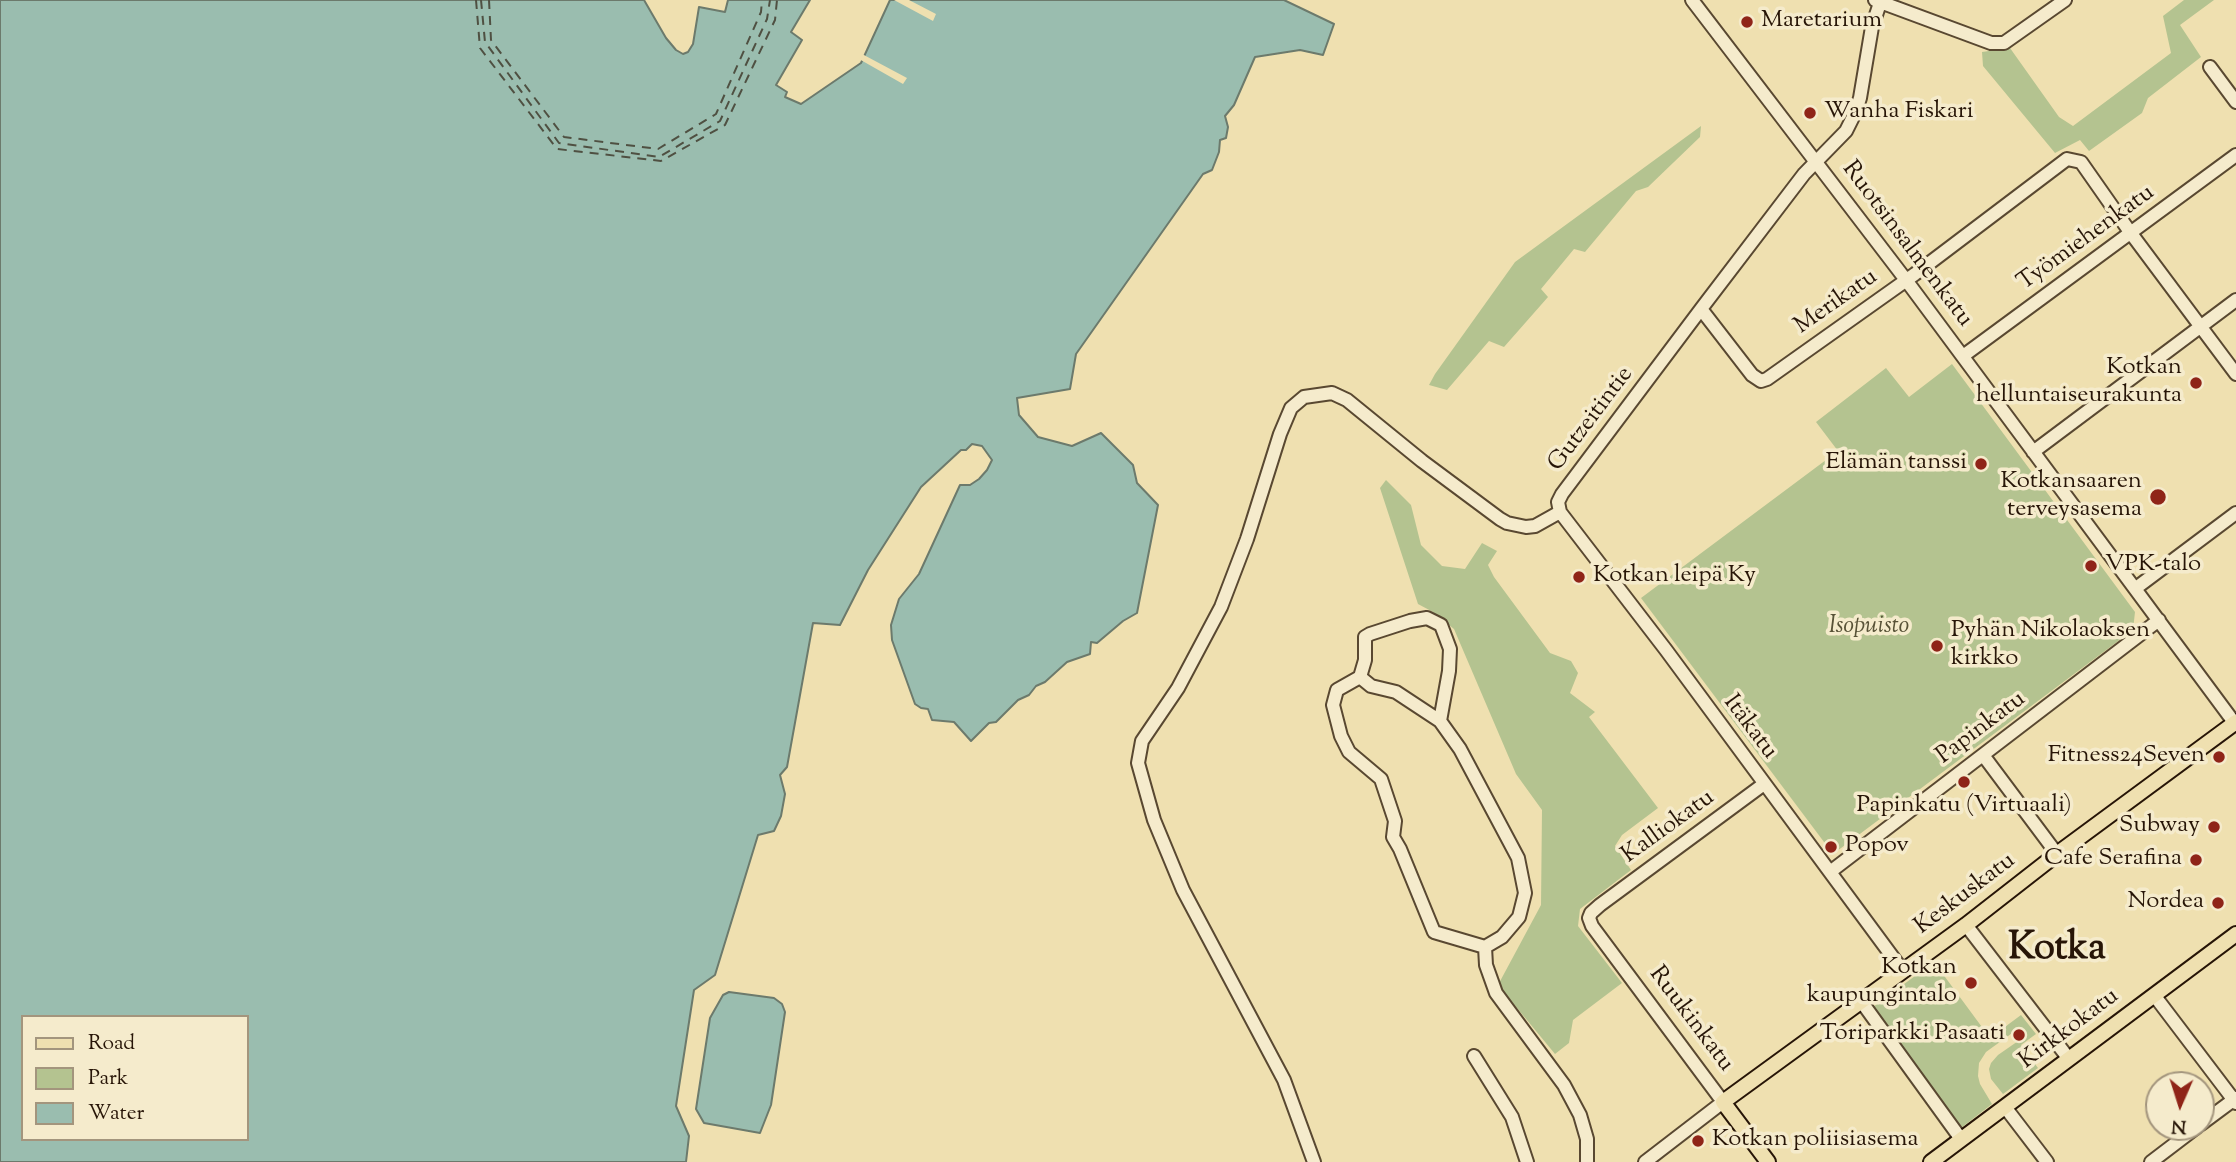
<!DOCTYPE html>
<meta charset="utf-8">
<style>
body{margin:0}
#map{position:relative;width:2236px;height:1162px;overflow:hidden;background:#efe0b0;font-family:"Sorts Mill Goudy",serif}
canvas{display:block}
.legend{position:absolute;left:21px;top:1015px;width:228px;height:126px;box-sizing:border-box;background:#f5ebcc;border:2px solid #a3957d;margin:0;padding:9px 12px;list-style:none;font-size:21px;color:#271507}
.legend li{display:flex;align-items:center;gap:14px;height:35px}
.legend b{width:35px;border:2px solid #a3957d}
.north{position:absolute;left:2145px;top:1071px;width:70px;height:70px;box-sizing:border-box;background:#f5ebcc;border:2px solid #a3957d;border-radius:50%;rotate:183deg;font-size:19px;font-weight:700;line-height:28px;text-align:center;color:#271507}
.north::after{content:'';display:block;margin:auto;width:24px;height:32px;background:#8f2418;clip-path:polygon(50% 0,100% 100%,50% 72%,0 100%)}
</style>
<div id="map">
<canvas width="2236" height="1162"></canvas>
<ul class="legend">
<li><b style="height:9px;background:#efe0b0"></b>Road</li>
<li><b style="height:19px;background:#b4c390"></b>Park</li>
<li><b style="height:19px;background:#9abdaf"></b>Water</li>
</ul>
<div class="north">N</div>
</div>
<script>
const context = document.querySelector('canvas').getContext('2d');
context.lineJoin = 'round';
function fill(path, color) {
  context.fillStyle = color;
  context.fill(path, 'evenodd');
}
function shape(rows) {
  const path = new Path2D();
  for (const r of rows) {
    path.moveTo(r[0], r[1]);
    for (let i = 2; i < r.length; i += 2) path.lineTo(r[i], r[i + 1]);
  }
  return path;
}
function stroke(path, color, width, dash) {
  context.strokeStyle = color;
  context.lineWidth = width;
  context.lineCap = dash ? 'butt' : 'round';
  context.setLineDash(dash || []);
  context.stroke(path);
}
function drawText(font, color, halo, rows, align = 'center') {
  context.font = font + ' "Sorts Mill Goudy",serif';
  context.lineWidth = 7;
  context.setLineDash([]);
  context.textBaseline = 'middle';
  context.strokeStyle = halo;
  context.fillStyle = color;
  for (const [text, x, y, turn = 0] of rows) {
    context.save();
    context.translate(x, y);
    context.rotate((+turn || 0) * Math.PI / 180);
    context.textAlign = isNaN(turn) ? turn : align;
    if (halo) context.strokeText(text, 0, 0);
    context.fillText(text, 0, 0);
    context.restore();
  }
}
fill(shape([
 [2184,0,2214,0,2180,25,2201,57,2148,98,2142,113,2089,151,2080,140,2055,153,1983,66,1982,52,2010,48,2059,117,2073,126,2171,53,2163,16],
 [1701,126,1700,137,1648,187,1636,191,1585,252,1574,249,1541,289,1548,297,1504,347,1489,341,1447,390,1429,385,1435,374,1515,262],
 [1952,364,2135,612,2133,630,1833,854,1641,598,1838,451,1816,422,1886,368,1909,397],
 [1386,480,1411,505,1421,545,1442,566,1465,569,1482,543,1497,551,1488,565,1494,577,1550,653,1571,661,1578,673,1570,693,1595,712,1589,717,1658,808,1622,835,1615,846,1631,870,1580,909,1578,926,1622,983,1573,1020,1569,1043,1555,1054,1498,985,1541,905,1542,810,1516,774,1454,629,1433,612,1418,604,1380,488],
 [1934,962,1990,1038,2021,1015,2036,1034,2021,1045,2038,1068,2003,1094,1991,1079,1989,1069,1991,1063,1998,1055,2021,1039,2015,1031,1986,1052,1979,1063,1978,1076,1980,1084,1992,1104,1961,1128,1873,1007]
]), '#b4c390');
const water = shape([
 [0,0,644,0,666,38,676,50,683,54,688,52,693,44,699,7,725,12,728,0,810,0,791,32,802,40,776,85,787,92,785,97,801,104,861,63,890,0,1284,0,1334,24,1323,55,1300,50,1255,57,1234,105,1225,116,1228,127,1226,138,1220,140,1219,152,1212,170,1203,174,1076,354,1070,389,1017,398,1019,415,1038,437,1072,446,1101,433,1133,465,1137,483,1158,505,1137,613,1123,621,1097,643,1091,642,1090,654,1067,662,1045,682,1036,686,1029,695,1018,700,996,722,989,723,971,741,954,722,932,720,928,709,921,708,915,704,892,640,891,625,899,599,919,574,960,485,970,485,979,479,987,470,992,460,982,446,972,444,966,450,961,450,921,487,868,570,840,625,813,623,787,767,780,775,785,794,781,816,774,831,758,835,715,975,694,990,676,1106,689,1136,686,1162,0,1162,0,0],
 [23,1017,247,1017,247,1139,23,1139,23,1017],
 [729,992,774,998,782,1004,785,1012,771,1105,760,1133,704,1123,696,1109,710,1018,723,995,729,992]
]);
fill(water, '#9abdaf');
stroke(water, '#6c7a6c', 2);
fill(shape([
 [894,0,909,0,936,14,933,21],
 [862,54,907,78,903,84,859,59]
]), '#efe0b0');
stroke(shape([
 [476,0,480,48,557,149,661,161,725,125,775,20,777,0],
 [481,0,485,42,559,143,659,157,720,121,767,19,770,0],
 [489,0,491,40,564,137,658,149,716,114,761,12,762,0]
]), '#4f5042', 2, [9, 7]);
const minor = shape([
 [1692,0,1906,280,2236,725],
 [1875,0,1991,43,2004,43,2065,0],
 [2210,67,2236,102],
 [1701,309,1752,375,1761,381,1767,379,1915,274,2067,159,2081,162,2130,232,2236,374],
 [1963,356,2236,155],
 [2033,452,2236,300],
 [1560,512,1558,502,1562,494,1701,309,1804,174,1846,131,1855,113,1860,98,1872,27,1881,0],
 [1560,512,1666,650,1903,971],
 [2136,588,2236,513],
 [1360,677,1337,690,1333,705,1341,736,1349,752,1381,779,1395,821,1393,837,1400,849,1434,932,1485,947,1486,965,1496,993,1564,1085,1580,1115,1587,1139,1587,1162],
 [1440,721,1449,671,1450,649,1441,625,1427,618,1410,621,1370,634,1365,637,1365,660,1360,677,1371,686,1396,692,1440,721,1460,749,1518,858,1525,893,1519,917,1502,937,1485,947],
 [1983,755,2057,854],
 [1830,872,2159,620],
 [1966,925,2069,1059],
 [2154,995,2236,1103],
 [1861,1001,1961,1139],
 [1474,1056,1512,1117,1527,1162],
 [2005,1107,2047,1162],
 [2201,1124,2236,1098],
 [1314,1162,1284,1080,1183,890,1154,820,1138,763,1142,741,1178,688,1221,607,1247,539,1280,434,1291,408,1304,397,1332,393,1347,400,1422,461,1500,519,1507,523,1526,527,1535,526,1560,512],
 [1645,1162,1723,1102,1592,926,1589,918,1591,913,1600,905,1764,784],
 [2151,1162,2197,1127]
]);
const major = shape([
 [1768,1162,1723,1102,1966,925,2057,854,2236,722],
 [1931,1162,2236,934]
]);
stroke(minor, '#594831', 16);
stroke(major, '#271507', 18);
stroke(minor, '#f5ebcc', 12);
stroke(major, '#efe0b0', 14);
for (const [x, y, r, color] of [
 [1747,22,7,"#8f2418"],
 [1810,113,7,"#8f2418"],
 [2196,383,7,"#8f2418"],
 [1981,464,7,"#8f2418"],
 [2158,497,9,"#8f2418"],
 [2091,566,7,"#8f2418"],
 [1579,577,7,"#8f2418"],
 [1937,646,7,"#8f2418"],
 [2219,757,7,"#8f2418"],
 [1964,782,7,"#8f2418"],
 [2214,827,7,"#8f2418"],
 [1831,847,7,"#8f2418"],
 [2196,860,7,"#8f2418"],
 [2218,903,7,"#8f2418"],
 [1971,983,7,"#8f2418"],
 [2019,1035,7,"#8f2418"],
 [1698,1141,7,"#8f2418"]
]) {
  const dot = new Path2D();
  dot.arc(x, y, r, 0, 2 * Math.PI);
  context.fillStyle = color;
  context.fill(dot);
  stroke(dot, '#f5ebcc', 2.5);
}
drawText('24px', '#271507', '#f5ebcc', [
 ["Maretarium",1761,22,"left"],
 ["Wanha Fiskari",1824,113,"left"],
 ["Kotkan",2182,369],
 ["helluntaiseurakunta",2182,397],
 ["Elämän tanssi",1967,464],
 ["Kotkansaaren",2142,483],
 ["terveysasema",2142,511],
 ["VPK-talo",2105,566,"left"],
 ["Kotkan leipä Ky",1593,577,"left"],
 ["Pyhän Nikolaoksen",1951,632,"left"],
 ["kirkko",1951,660,"left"],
 ["Fitness24Seven",2205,757],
 ["Papinkatu (Virtuaali)",1964,807,"center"],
 ["Subway",2200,827],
 ["Popov",1845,847,"left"],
 ["Cafe Serafina",2182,860],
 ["Nordea",2204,903],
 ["Kotkan",1957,969],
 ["kaupungintalo",1957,997],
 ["Toriparkki Pasaati",2005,1035],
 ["Kotkan poliisiasema",1712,1141,"left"]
], 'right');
drawText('24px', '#271507', '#f5ebcc', [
 ["Työmiehenkatu",2087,239,-36],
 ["Ruotsinsalmenkatu",1906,245,53],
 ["Merikatu",1837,303,-35],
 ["Gutzeitintie",1592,420,-53],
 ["Itäkatu",1749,728,53],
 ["Papinkatu",1982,729,-37],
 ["Kalliokatu",1669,828,-36],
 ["Keskuskatu",1966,895,-37],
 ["Ruukinkatu",1690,1020,53],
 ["Kirkkokatu",2070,1030,-37]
]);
drawText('italic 24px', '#585237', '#f5ebcc', [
 ["Isopuisto",1869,628]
]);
drawText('bold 38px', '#271507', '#f5ebcc', [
 ["Kotka",2057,952]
]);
</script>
